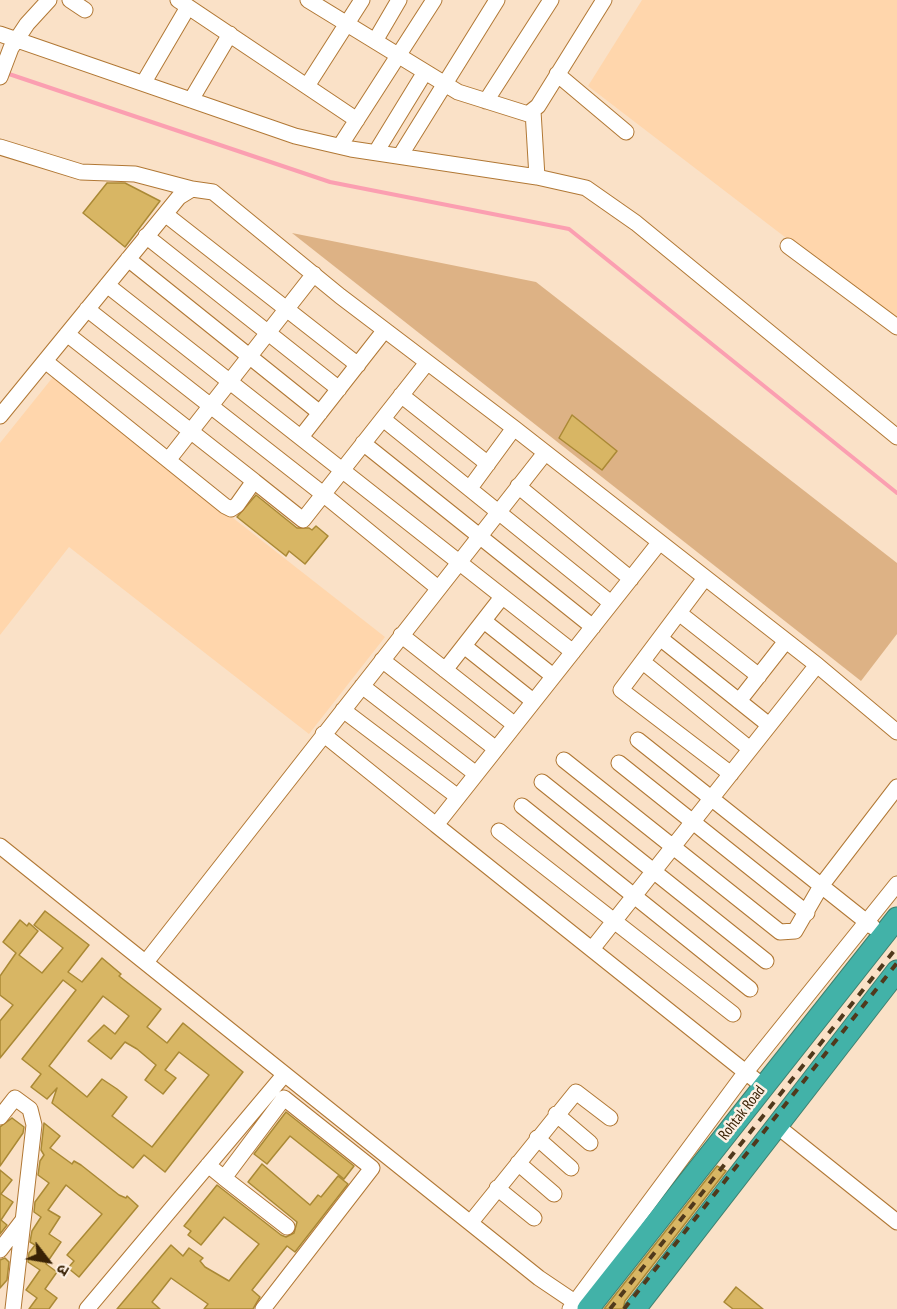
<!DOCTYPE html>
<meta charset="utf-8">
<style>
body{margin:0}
#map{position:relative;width:897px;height:1309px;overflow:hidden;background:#fae1c7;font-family:"PT Sans Narrow","Noto Sans Devanagari",sans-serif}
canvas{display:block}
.north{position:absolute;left:18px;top:1231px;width:60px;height:60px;-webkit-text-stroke:4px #fdf0e4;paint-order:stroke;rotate:121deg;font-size:16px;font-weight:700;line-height:24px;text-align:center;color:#392205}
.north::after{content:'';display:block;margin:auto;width:21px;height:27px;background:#392205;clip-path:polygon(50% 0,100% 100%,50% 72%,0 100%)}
</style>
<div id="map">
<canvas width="897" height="1309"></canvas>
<div class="north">उ</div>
</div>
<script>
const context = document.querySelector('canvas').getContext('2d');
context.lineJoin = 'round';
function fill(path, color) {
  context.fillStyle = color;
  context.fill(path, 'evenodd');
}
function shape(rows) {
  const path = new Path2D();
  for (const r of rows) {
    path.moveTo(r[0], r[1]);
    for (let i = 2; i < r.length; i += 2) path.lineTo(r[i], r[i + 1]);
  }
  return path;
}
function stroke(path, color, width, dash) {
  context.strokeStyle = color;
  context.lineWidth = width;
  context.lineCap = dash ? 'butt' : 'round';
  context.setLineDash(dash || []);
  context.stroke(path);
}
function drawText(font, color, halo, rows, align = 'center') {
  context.font = font + ' "PT Sans Narrow",sans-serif';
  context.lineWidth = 5;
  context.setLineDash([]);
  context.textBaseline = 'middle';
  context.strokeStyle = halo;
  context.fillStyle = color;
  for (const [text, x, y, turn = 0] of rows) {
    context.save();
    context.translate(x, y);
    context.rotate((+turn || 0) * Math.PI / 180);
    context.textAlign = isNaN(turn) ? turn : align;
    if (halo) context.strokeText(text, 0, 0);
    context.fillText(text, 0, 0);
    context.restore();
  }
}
fill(shape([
 [642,0,897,0,897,323,588,86],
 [53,377,385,637,309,734,69,547,0,635,0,443]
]), '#ffd6ac');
fill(shape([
 [292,233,536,282,897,563,897,634,861,681]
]), '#ddb285');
stroke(shape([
 [6,73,330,182,569,229,897,493]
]), '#fb9fb1', 4);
const building = shape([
 [107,183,125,183,160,201,125,247,83,213,107,183],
 [572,415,617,451,602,470,559,438,572,415],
 [256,495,297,528,309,528,312,530,316,526,328,536,305,564,289,551,286,556,237,517,256,495],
 [45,911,89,945,68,972,82,982,102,958,121,974,119,976,161,1009,147,1027,167,1043,183,1023,243,1072,165,1172,144,1155,133,1168,52,1103,57,1088,47,1099,31,1087,41,1074,22,1059,76,990,63,980,0,1058,0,1021,13,1005,0,995,0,976,16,953,3,942,20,920,27,926,29,923,38,931,19,955,42,973,63,948,34,925,45,911],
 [103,996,129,1016,115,1034,104,1025,88,1041,111,1059,125,1042,137,1049,156,1065,145,1080,163,1094,176,1078,165,1070,179,1052,209,1075,152,1147,112,1116,127,1097,117,1089,102,1079,87,1097,49,1066,103,996],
 [286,1112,354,1166,344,1179,290,1136,267,1164,254,1154,286,1112],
 [12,1118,24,1127,23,1133,0,1166,0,1127,12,1118],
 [44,1123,60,1136,50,1148,72,1164,74,1161,81,1165,119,1195,126,1198,127,1196,138,1206,79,1277,68,1268,74,1261,67,1255,102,1214,66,1185,48,1210,60,1217,49,1234,61,1242,46,1264,57,1272,45,1289,57,1298,49,1309,29,1309,37,1298,26,1290,40,1270,28,1262,29,1253,35,1245,30,1242,32,1231,41,1217,34,1212,35,1202,49,1183,38,1175,40,1161,44,1155,41,1150,44,1123],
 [262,1164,310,1205,318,1195,321,1197,338,1176,348,1184,295,1252,287,1246,252,1290,260,1297,253,1309,204,1309,208,1304,171,1278,152,1302,160,1309,117,1309,171,1245,183,1256,189,1248,203,1258,200,1261,205,1267,229,1281,244,1262,259,1244,224,1217,201,1245,188,1235,191,1231,184,1226,217,1185,281,1235,286,1237,294,1233,297,1222,248,1182,262,1164],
 [717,1166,726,1171,625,1301,623,1309,604,1309,717,1166],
 [0,1170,12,1180,1,1194,13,1202,1,1220,7,1225,0,1234,0,1170],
 [5,1258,9,1262,7,1280,0,1288,0,1260,5,1258],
 [736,1287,763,1309,733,1309,724,1302,736,1287]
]);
fill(building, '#d8b664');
stroke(building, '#aa8935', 1.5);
const minor = shape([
 [70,0,85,10],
 [178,0,357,120],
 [308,0,458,92,528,114,538,106,604,0],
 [0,34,295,136,351,149,537,177,586,188,636,223,897,437],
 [375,41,399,0],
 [557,74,626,132],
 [0,77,11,48,27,24,49,0],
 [144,82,188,7],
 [307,86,362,0],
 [191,100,230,34],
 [486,101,551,0],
 [533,111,537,177],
 [340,146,434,0],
 [0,147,81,172,135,174,192,189],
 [376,152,425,72],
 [400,156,497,0],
 [165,214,358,365],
 [146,236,339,389],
 [788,246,897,327],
 [128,259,320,413],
 [107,285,573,652],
 [87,309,323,494,438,588],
 [67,334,254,481],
 [45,361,225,506,231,509,237,505,254,481,303,520,426,364],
 [401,395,488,464],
 [0,416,179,197,192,189,213,192,340,296,514,428,817,665,897,732],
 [383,419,611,603],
 [301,437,384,331],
 [363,443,593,627],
 [169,459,314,274],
 [518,486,631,579],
 [470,488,514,428],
 [659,543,436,825,763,1086],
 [705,578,621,690,731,774],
 [679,613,759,676],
 [484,621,553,676],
 [401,635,515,725],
 [660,638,769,725],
 [464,646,533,701],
 [382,660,496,749],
 [643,662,750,749],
 [445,670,502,597],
 [362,686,476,774],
 [739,701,786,641],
 [343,710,458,797],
 [323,734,436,825],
 [638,740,873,927],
 [564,760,780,932,795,931,821,886,897,787],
 [619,763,807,913],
 [542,782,766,961],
 [522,806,750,989],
 [499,831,733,1014],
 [0,846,539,1278,585,1309],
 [592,949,817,665],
 [146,962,545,453],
 [556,1114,590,1143],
 [0,1117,15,1098,30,1109,34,1125,13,1309],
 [777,1126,897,1222],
 [537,1138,571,1168],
 [518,1163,554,1194],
 [208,1165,224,1178,284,1098,372,1168,263,1309],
 [224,1178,287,1227],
 [497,1188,534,1218],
 [471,1222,576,1092,610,1118],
 [0,1250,23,1220],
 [87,1309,284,1075],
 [570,1309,745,1073,897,884]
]);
const highway = shape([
 [588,1309,897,918],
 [635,1309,897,971]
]);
stroke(minor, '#b17835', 17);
stroke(highway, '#3f806f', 23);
stroke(minor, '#fff', 15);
stroke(highway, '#42b2a8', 21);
stroke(shape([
 [610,1309,897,947],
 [624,1309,897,963]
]), '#50391c', 4, [8, 8]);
drawText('15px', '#392205', '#fdf0e4', [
 ["Rohtak Road",742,1113,-52]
]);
</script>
